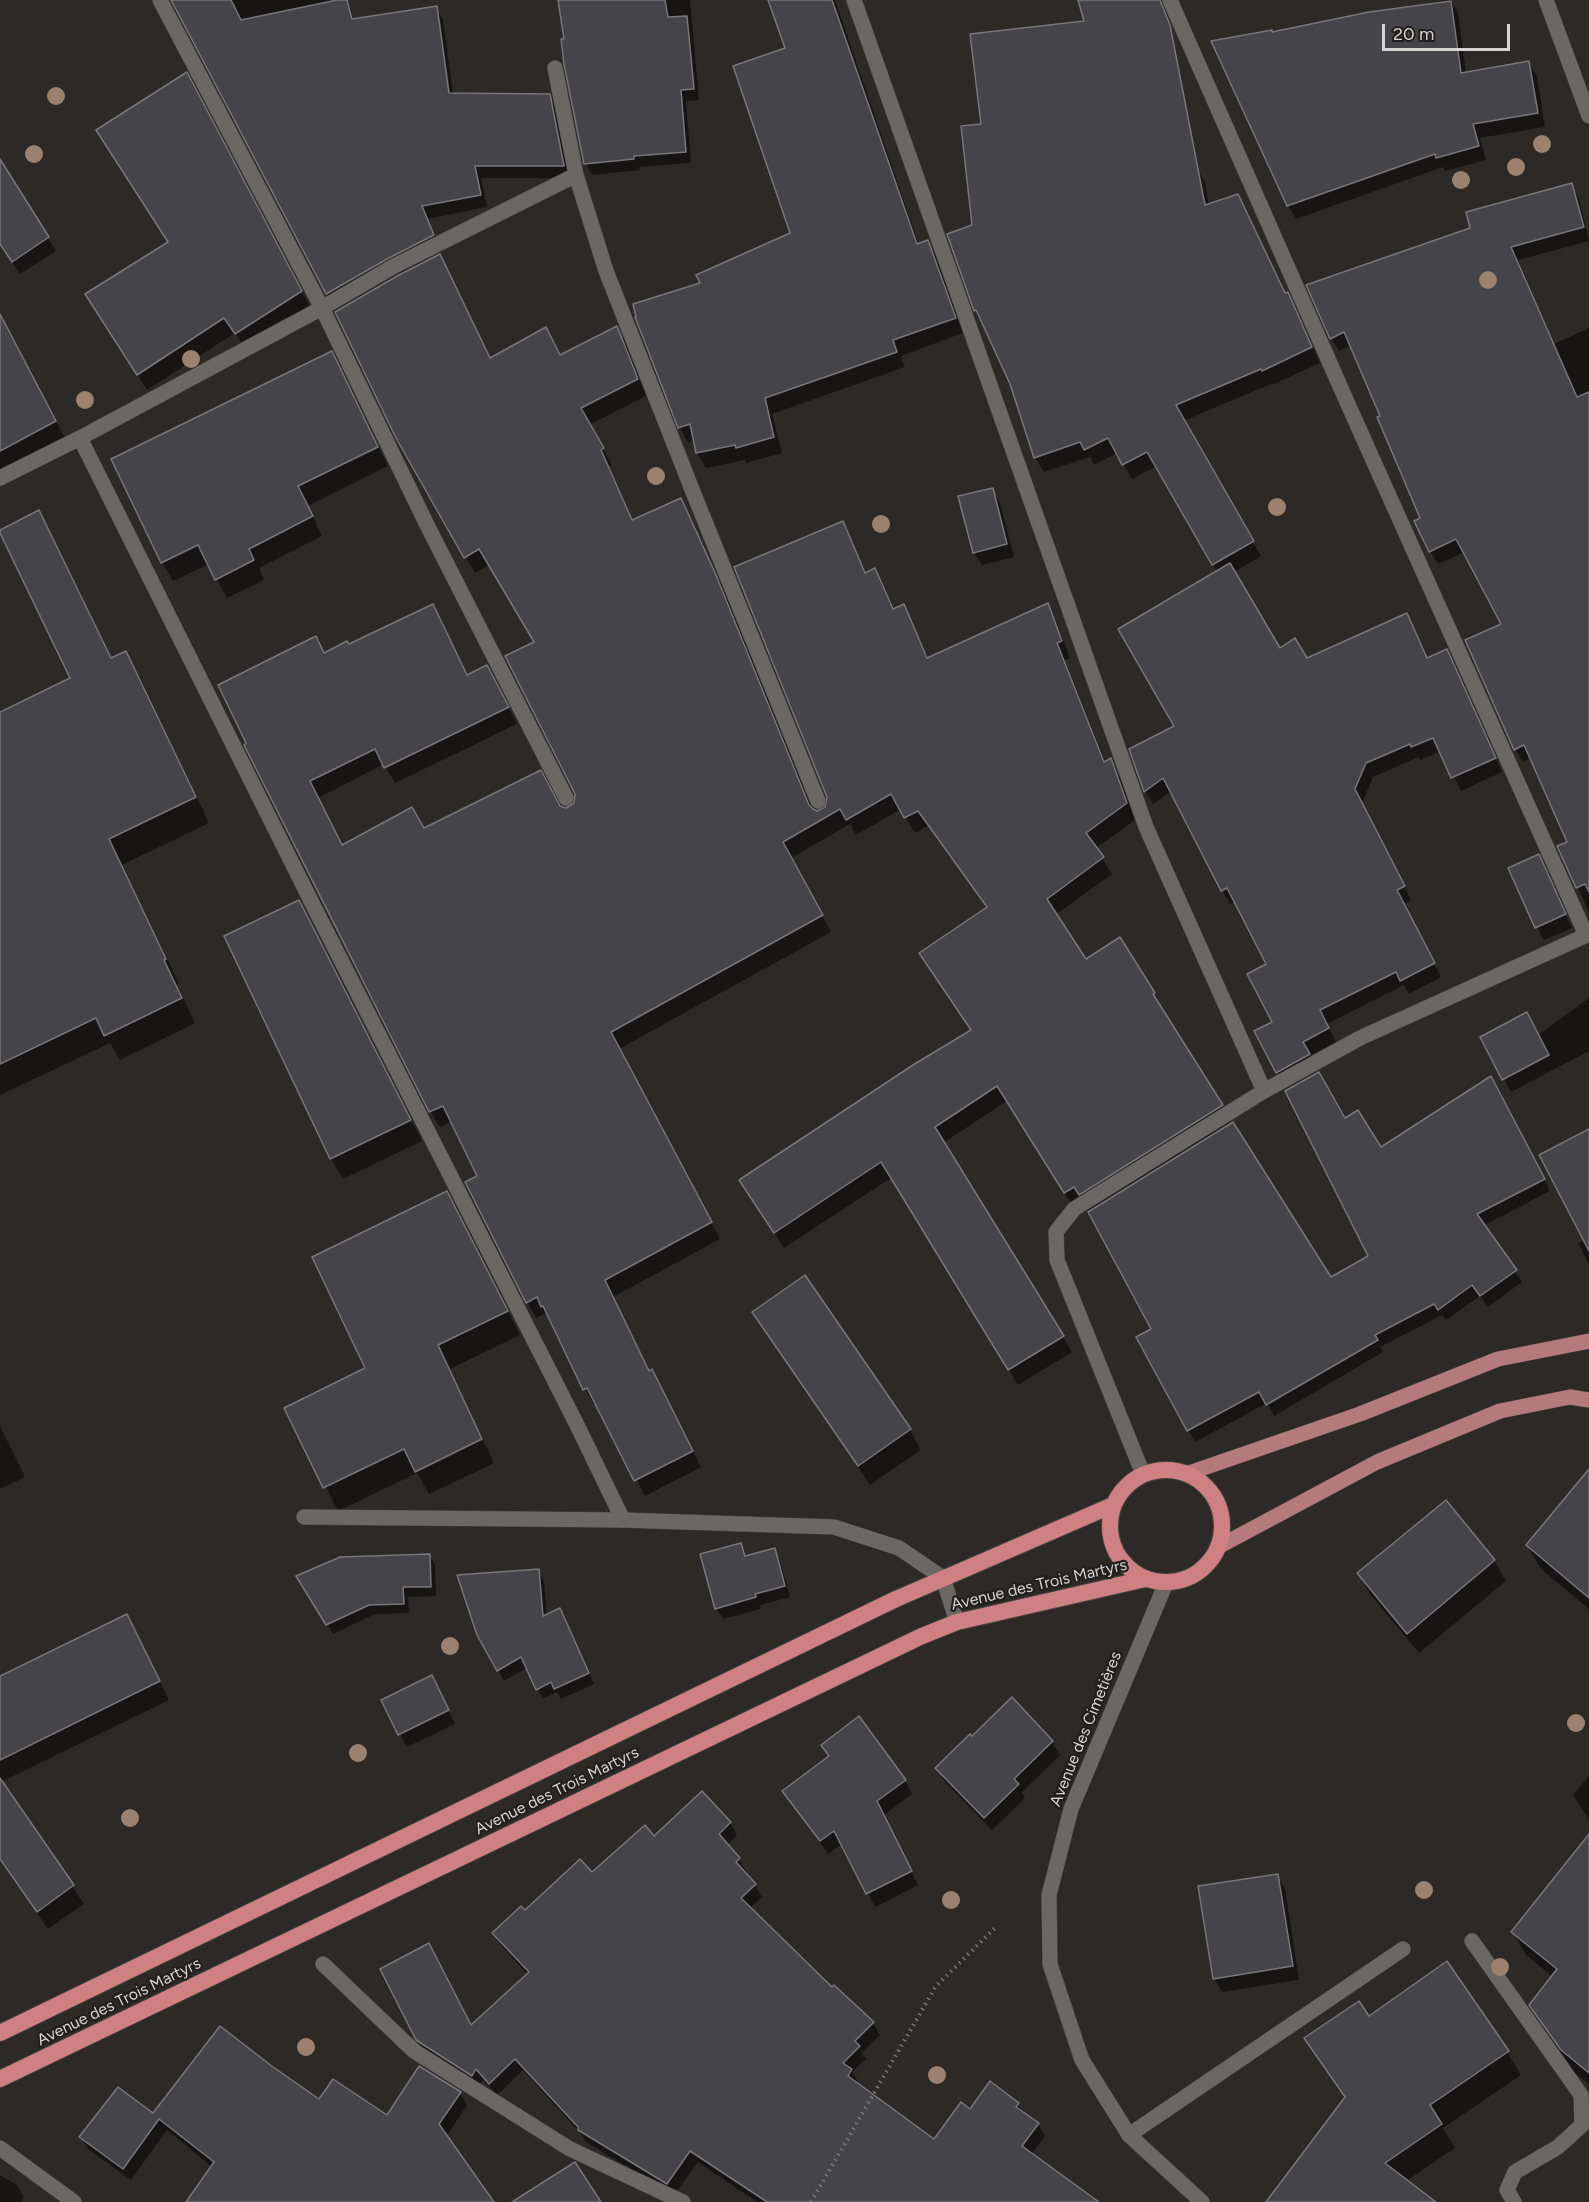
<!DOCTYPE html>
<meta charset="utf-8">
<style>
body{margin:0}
#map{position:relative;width:1589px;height:2202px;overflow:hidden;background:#2c2926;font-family:Figtree,sans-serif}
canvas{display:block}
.scale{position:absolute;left:1382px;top:24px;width:128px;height:27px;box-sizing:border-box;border:3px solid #d6d4d2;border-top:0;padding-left:8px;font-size:18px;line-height:21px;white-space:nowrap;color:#d6d4d2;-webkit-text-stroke:4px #221f1d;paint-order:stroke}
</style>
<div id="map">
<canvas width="1589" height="2202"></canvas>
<div class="scale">20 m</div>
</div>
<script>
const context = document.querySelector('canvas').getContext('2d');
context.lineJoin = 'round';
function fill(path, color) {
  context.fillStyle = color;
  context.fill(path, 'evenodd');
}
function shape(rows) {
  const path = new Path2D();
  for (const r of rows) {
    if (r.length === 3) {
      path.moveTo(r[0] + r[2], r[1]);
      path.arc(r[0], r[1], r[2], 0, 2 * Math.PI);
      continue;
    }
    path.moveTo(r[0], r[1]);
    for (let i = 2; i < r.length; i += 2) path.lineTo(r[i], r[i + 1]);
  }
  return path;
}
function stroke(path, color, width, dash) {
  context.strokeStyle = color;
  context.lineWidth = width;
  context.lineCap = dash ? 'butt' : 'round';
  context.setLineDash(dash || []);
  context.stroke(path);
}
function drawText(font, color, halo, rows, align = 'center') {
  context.font = font + ' Figtree,sans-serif';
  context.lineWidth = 4.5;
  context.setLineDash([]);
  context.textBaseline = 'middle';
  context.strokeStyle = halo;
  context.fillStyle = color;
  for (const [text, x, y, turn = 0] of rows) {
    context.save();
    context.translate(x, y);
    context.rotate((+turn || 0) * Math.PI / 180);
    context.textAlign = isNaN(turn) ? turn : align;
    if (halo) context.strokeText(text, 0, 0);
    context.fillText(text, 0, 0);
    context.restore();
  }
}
fill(shape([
 [172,0,348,0,354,20,436,8,443,20,453,94,549,95,556,108,570,178,481,178,487,207,427,219,440,248,334,306],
 [437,19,440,19,451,100,448,100],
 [560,0,690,0,699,100,686,101,691,163,639,167,640,170,592,175,585,163],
 [770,0,835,0,919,245,928,242,937,257,963,333,901,356,905,367,772,414,782,453,746,463,745,460,706,468,697,453,695,440,688,443,680,427,702,284,792,234,787,49],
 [1080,0,1141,0,1196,167,1205,182,1209,205,1246,211,1286,294,1296,309,1320,363,1272,385,1271,384,1183,421,1261,556,1234,572,1279,650,1307,660,1406,615,1428,659,1446,651,1502,772,1461,791,1441,751,1420,760,1419,757,1373,777,1362,803,1411,900,1404,904,1441,977,1409,994,1404,985,1327,1024,1336,1042,1309,1056,1316,1069,1285,1086,1257,1031,1274,1022,1268,965,1236,901,1230,904,1222,890,1172,791,1153,804,1145,791,1131,750,1176,726,1218,572,1157,466,1132,479,1117,453,1094,465,1090,457,1044,472,1035,457,1011,383,975,310,973,226,983,125,1086,22],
 [1445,0,1451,0,1458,13,1466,73,1529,63,1537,77,1545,127,1480,138,1486,160,1445,171,1443,167,1296,219,1288,205,1273,33],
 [195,89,310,307,245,349,235,333,147,390,96,310,169,243],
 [11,180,56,251,20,274,0,243,0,187],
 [1571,184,1579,198,1589,241,1518,260,1554,344,1589,328,1589,912,1559,847,1569,842,1531,758,1523,762,1515,749,1503,624,1465,552,1438,564,1430,551,1422,519,1351,345,1339,351,1331,338,1472,229],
 [617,328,626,344,646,396,589,425,612,465,609,466,633,521,680,500,725,593,812,809,816,812,827,809,842,523,866,574,875,570,894,610,903,606,929,659,1047,605,1056,621,1070,658,1065,660,1106,763,1111,760,1120,776,1135,820,1096,848,1112,874,1055,915,1085,961,1153,994,1232,1124,1330,1279,1370,1256,1344,1120,1381,1149,1497,1089,1550,1191,1483,1226,1522,1282,1488,1307,1480,1296,1446,1320,1442,1315,1380,1347,1383,1352,1274,1416,1267,1403,1195,1442,1138,1338,1153,1330,1090,1212,1084,1202,1074,1208,1007,1101,943,1143,1072,1352,1018,1385,891,1178,784,1248,751,1196,972,1031,988,908,928,826,915,833,901,809,856,835,850,824,791,858,831,932,619,1049,720,1239,613,1297,649,1372,661,1387,701,1467,645,1496,597,1403,594,1405,585,1389,546,1313,536,1318,527,1302,479,1177,452,1121,440,1127,430,1111,246,745,316,638,325,654,441,621,468,676,496,683,517,724,395,783,384,764,318,798,342,847,423,829,560,807,566,809,575,805,576,793,536,642,490,564,475,573,397,437,490,360,561,356],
 [0,348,24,361,67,442,0,477],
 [331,353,388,466,308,506,322,536,259,568,264,580,227,598,209,564,173,581,162,562],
 [992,489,1000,503,1014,557,982,565,974,552],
 [38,512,53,537,112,659,126,653,140,677,209,823,122,865,179,984,177,985,195,1023,120,1060,110,1043,0,1095,0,713,72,679],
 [1538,856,1572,928,1544,940,1537,927],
 [299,902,422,1141,343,1179,331,1159,226,937],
 [1589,998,1589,1051,1511,1092,1504,1079,1538,1035],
 [1589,1131,1589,1265,1578,1243,1585,1240],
 [447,1193,520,1335,450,1369,494,1463,429,1494,417,1473,338,1511,286,1408,367,1369],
 [804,1277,910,1430,921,1450,870,1485,754,1312],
 [0,1426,25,1477,0,1489],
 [1589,1471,1589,1609,1541,1569,1527,1545],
 [1445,1502,1494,1561,1506,1581,1419,1653,1370,1594,1359,1574],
 [741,1544,747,1556,774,1550,780,1561,790,1597,760,1605,761,1609,723,1619,716,1608],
 [430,1556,435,1565,436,1596,408,1597,409,1613,375,1614,333,1634,299,1577],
 [538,1571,544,1581,547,1616,565,1620,594,1684,561,1699,557,1692,543,1699,528,1667,504,1681,478,1634],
 [127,1616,169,1700,1,1782,84,1904,48,1929,0,1860,0,1678],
 [439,1690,455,1724,407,1747,400,1734],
 [1052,1742,1060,1755,1022,1792,1025,1798,992,1830,945,1782,937,1768],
 [823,1746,905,1781,912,1794,884,1815,918,1885,875,1907,842,1844,828,1854,784,1792,829,1757],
 [1589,1776,1589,1820,1573,1795],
 [702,1793,730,1823,737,1835,727,1845,739,1859,746,1871,744,1873,755,1885,762,1897,749,1909,832,1990,873,2023,880,2035,862,2053,866,2059,852,2072,858,2082,856,2084,934,2141,970,2111,1018,2104,1023,2114,1038,2124,1045,2136,1031,2155,1096,2202,757,2202,698,2162,674,2195,586,2142,582,2135,523,2070,497,2095,483,2080,479,2087,425,2052,418,2039,471,2027,528,1975,501,1945,494,1933,525,1912,654,1838],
 [1589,1837,1589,2084,1576,2074,1545,2029,1531,2005,1553,1977,1526,1955,1513,1932],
 [1277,1875,1285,1889,1299,1980,1222,1992,1214,1978],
 [1369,2018,1507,2052,1521,2075,1443,2128,1455,2148,1406,2181,1433,2202,1273,2202,1345,2099,1306,2039],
 [272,2068,320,2101,387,2117,460,2093,467,2105,446,2137,492,2202,188,2202,212,2167,167,2130,131,2180,88,2149,81,2137,153,2115],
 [0,2175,17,2185,24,2197,21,2202,0,2202]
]), '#0007');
const building = shape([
 [171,0,231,0,241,20,337,0,347,0,352,19,437,6,449,93,550,94,564,166,475,166,481,195,422,206,434,235,389,258,326,294,171,0],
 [558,0,665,0,668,17,687,16,694,89,681,90,686,152,634,156,634,159,584,164,564,64,561,39,564,39,558,0],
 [768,0,832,0,917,244,928,240,956,318,893,340,897,352,765,398,774,437,736,448,735,445,696,453,690,424,678,428,635,317,636,317,633,304,700,283,696,275,790,233,733,66,785,48,768,0],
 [1078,0,1160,0,1170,25,1205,205,1238,194,1285,293,1288,292,1312,347,1262,371,1261,369,1176,405,1254,541,1212,565,1147,452,1122,465,1108,438,1084,450,1080,442,1034,458,1010,384,976,310,974,311,947,234,972,225,961,126,981,124,970,34,1084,21,1078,0],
 [1451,1,1461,73,1529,61,1538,113,1473,124,1479,146,1436,158,1435,154,1287,206,1211,41,1272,30,1272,32,1369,12,1451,1],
 [187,72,302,291,235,334,224,318,137,375,85,294,168,242,96,130,187,72],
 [0,159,49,237,12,262,0,244,0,159],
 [1572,183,1584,227,1511,247,1577,397,1589,392,1589,892,1585,884,1576,888,1557,846,1567,842,1524,745,1514,750,1465,640,1501,624,1456,539,1429,552,1414,521,1420,518,1377,417,1380,416,1344,332,1330,339,1306,285,1470,228,1466,212,1572,183],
 [440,254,490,358,546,327,560,355,617,326,638,379,581,408,604,448,601,450,632,520,681,498,716,575,809,805,813,809,817,811,825,807,827,797,734,567,843,521,865,573,875,568,893,609,904,604,927,658,1048,603,1062,641,1057,643,1104,762,1111,758,1127,803,1086,833,1104,857,1047,899,1086,959,1120,937,1155,993,1153,994,1223,1105,1079,1195,1074,1187,1064,1193,997,1086,935,1127,1064,1336,1008,1370,881,1162,774,1233,739,1180,913,1065,971,1030,919,953,987,907,918,811,904,818,891,794,846,820,840,809,783,842,823,915,611,1032,712,1222,605,1280,649,1371,652,1369,693,1451,634,1481,587,1388,583,1390,543,1306,541,1307,537,1297,526,1303,465,1182,477,1176,443,1106,429,1112,244,745,246,743,218,685,316,636,324,653,347,641,349,644,433,604,467,675,487,665,509,707,384,768,375,749,310,781,342,845,412,807,424,828,541,770,560,806,566,808,574,803,575,794,505,656,534,642,479,549,464,558,396,438,335,312,399,275,440,254],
 [0,314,56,421,0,451,0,314],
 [332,351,378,447,298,486,313,516,249,549,254,560,215,580,198,545,161,563,111,459,332,351],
 [993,488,1007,544,973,553,958,496,993,488],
 [39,510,111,658,126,651,196,797,109,839,166,959,164,960,182,998,104,1036,96,1018,0,1064,0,712,70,678,0,533,0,530,39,510],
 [1230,563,1280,648,1295,638,1307,658,1407,613,1427,658,1447,649,1496,758,1451,778,1433,738,1411,747,1410,744,1366,763,1355,789,1405,886,1397,890,1435,963,1400,981,1396,972,1320,1010,1329,1028,1303,1042,1310,1054,1276,1073,1254,1031,1272,1022,1247,974,1266,964,1227,888,1221,891,1163,778,1144,792,1129,749,1174,726,1118,629,1230,563],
 [1539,854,1566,914,1535,928,1508,868,1539,854],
 [299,900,411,1120,330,1159,224,936,299,900],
 [1527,1012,1549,1055,1502,1080,1480,1037,1527,1012],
 [1319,1072,1345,1118,1358,1110,1381,1147,1491,1076,1545,1179,1477,1214,1517,1270,1480,1296,1472,1285,1438,1310,1434,1304,1375,1335,1378,1340,1266,1405,1259,1392,1187,1431,1136,1337,1151,1329,1088,1212,1233,1122,1331,1277,1368,1256,1285,1091,1319,1072],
 [1589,1129,1589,1251,1539,1155,1589,1129],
 [447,1191,508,1311,438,1345,482,1439,415,1472,404,1449,323,1488,284,1408,365,1368,312,1257,447,1191],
 [805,1275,911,1429,858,1466,752,1312,805,1275],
 [1589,1469,1589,1598,1526,1545,1589,1469],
 [1446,1500,1495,1560,1407,1634,1357,1573,1446,1500],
 [741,1543,745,1556,775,1548,785,1586,755,1594,756,1597,715,1609,700,1554,741,1543],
 [430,1554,431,1587,403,1587,404,1604,369,1605,326,1625,296,1576,340,1557,430,1554],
 [539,1569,543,1616,560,1608,589,1673,554,1689,551,1682,536,1690,521,1657,497,1671,477,1635,457,1575,539,1569],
 [127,1614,160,1681,0,1760,0,1676,127,1614],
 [432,1675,449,1710,398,1735,381,1700,432,1675],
 [1012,1697,1053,1741,1014,1779,1019,1784,984,1818,935,1768,970,1734,972,1736,1012,1697],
 [859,1716,906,1780,877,1801,912,1871,866,1894,834,1831,820,1841,782,1791,829,1756,821,1745,859,1716],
 [0,1778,74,1885,37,1912,0,1859,0,1778],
 [702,1791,731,1822,719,1834,740,1858,736,1862,756,1884,741,1898,832,1987,834,1985,874,2022,855,2041,860,2046,843,2063,852,2069,848,2076,934,2139,961,2102,970,2109,990,2081,1019,2103,1016,2107,1039,2123,1022,2146,1099,2202,767,2202,690,2151,667,2184,578,2130,578,2127,515,2059,489,2084,476,2069,472,2076,416,2040,380,1969,429,1943,471,2025,529,1972,492,1933,521,1906,525,1910,580,1859,592,1872,645,1825,654,1836,702,1791],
 [1589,1834,1589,2073,1561,2050,1529,2005,1557,1969,1511,1932,1589,1834],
 [1278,1874,1293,1966,1213,1979,1198,1886,1278,1874],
 [1447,1961,1509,2051,1430,2105,1442,2124,1385,2163,1436,2202,1266,2202,1345,2097,1304,2038,1359,2001,1369,2016,1447,1961],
 [220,2026,273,2067,319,2099,333,2079,387,2115,419,2066,461,2092,439,2124,494,2202,186,2202,214,2162,159,2119,123,2169,79,2137,118,2087,153,2113,220,2026],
 [575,2162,601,2202,512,2202,575,2162]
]);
fill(building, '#454549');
stroke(building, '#77777b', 1.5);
const service = shape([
 [304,1517,623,1520],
 [1472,1941,1581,2095,1582,2125,1558,2147,1515,2172,1507,2190,1514,2202],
 [1129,2135,1403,1949]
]);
const minor = shape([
 [160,0,322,308,427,525,566,798],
 [854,0,1146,827,1264,1091],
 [1170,0,1347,402,1586,935],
 [1546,0,1589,116],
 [555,68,576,175,606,271,693,492,818,801],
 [80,438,315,909,577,1425,623,1520,834,1527,899,1548,943,1578,957,1622],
 [0,478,80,438,322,308,394,266,576,175],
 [1143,1474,1057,1260,1056,1232,1074,1209,1264,1091,1360,1038,1589,934],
 [1166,1583,1071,1809,1049,1895,1050,1964,1082,2060,1129,2135,1202,2202],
 [323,1964,414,2051,570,2149,683,2202],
 [0,2148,74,2202]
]);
const primary = shape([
 [1186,1474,1360,1414,1498,1359,1589,1341],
 [1218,1547,1377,1462,1500,1411,1570,1397,1589,1400]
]);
const trunk = shape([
 [1166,1526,56],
 [0,2033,896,1599,1113,1505],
 [0,2079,922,1636,957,1622,1145,1579]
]);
stroke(service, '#474442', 16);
stroke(minor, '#474442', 16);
stroke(primary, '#474442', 16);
stroke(trunk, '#474442', 18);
stroke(shape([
 [811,2202,936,1986,997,1926]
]), '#797674', 4, [1.5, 4.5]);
stroke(service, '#6b6764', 15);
stroke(minor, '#6b6764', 15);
stroke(primary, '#b57a7b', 15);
stroke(trunk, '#ce8082', 16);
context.fillStyle = '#9b816e';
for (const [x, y] of [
 [56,96],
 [1542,144],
 [34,154],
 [1516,167],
 [1461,180],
 [1488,280],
 [191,359],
 [85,400],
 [656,476],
 [1277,507],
 [881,524],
 [450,1646],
 [1576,1723],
 [358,1753],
 [130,1818],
 [1424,1890],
 [951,1900],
 [1500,1967],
 [306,2047],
 [937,2075]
]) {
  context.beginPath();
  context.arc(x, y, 9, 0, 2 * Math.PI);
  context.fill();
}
drawText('16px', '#d6d4d2', '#221f1d', [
 ["Avenue des Trois Martyrs",1039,1585,-13],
 ["Avenue des Cimetières",1086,1729,-68],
 ["Avenue des Trois Martyrs",557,1791,-26],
 ["Avenue des Trois Martyrs",119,2002,-26]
]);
</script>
